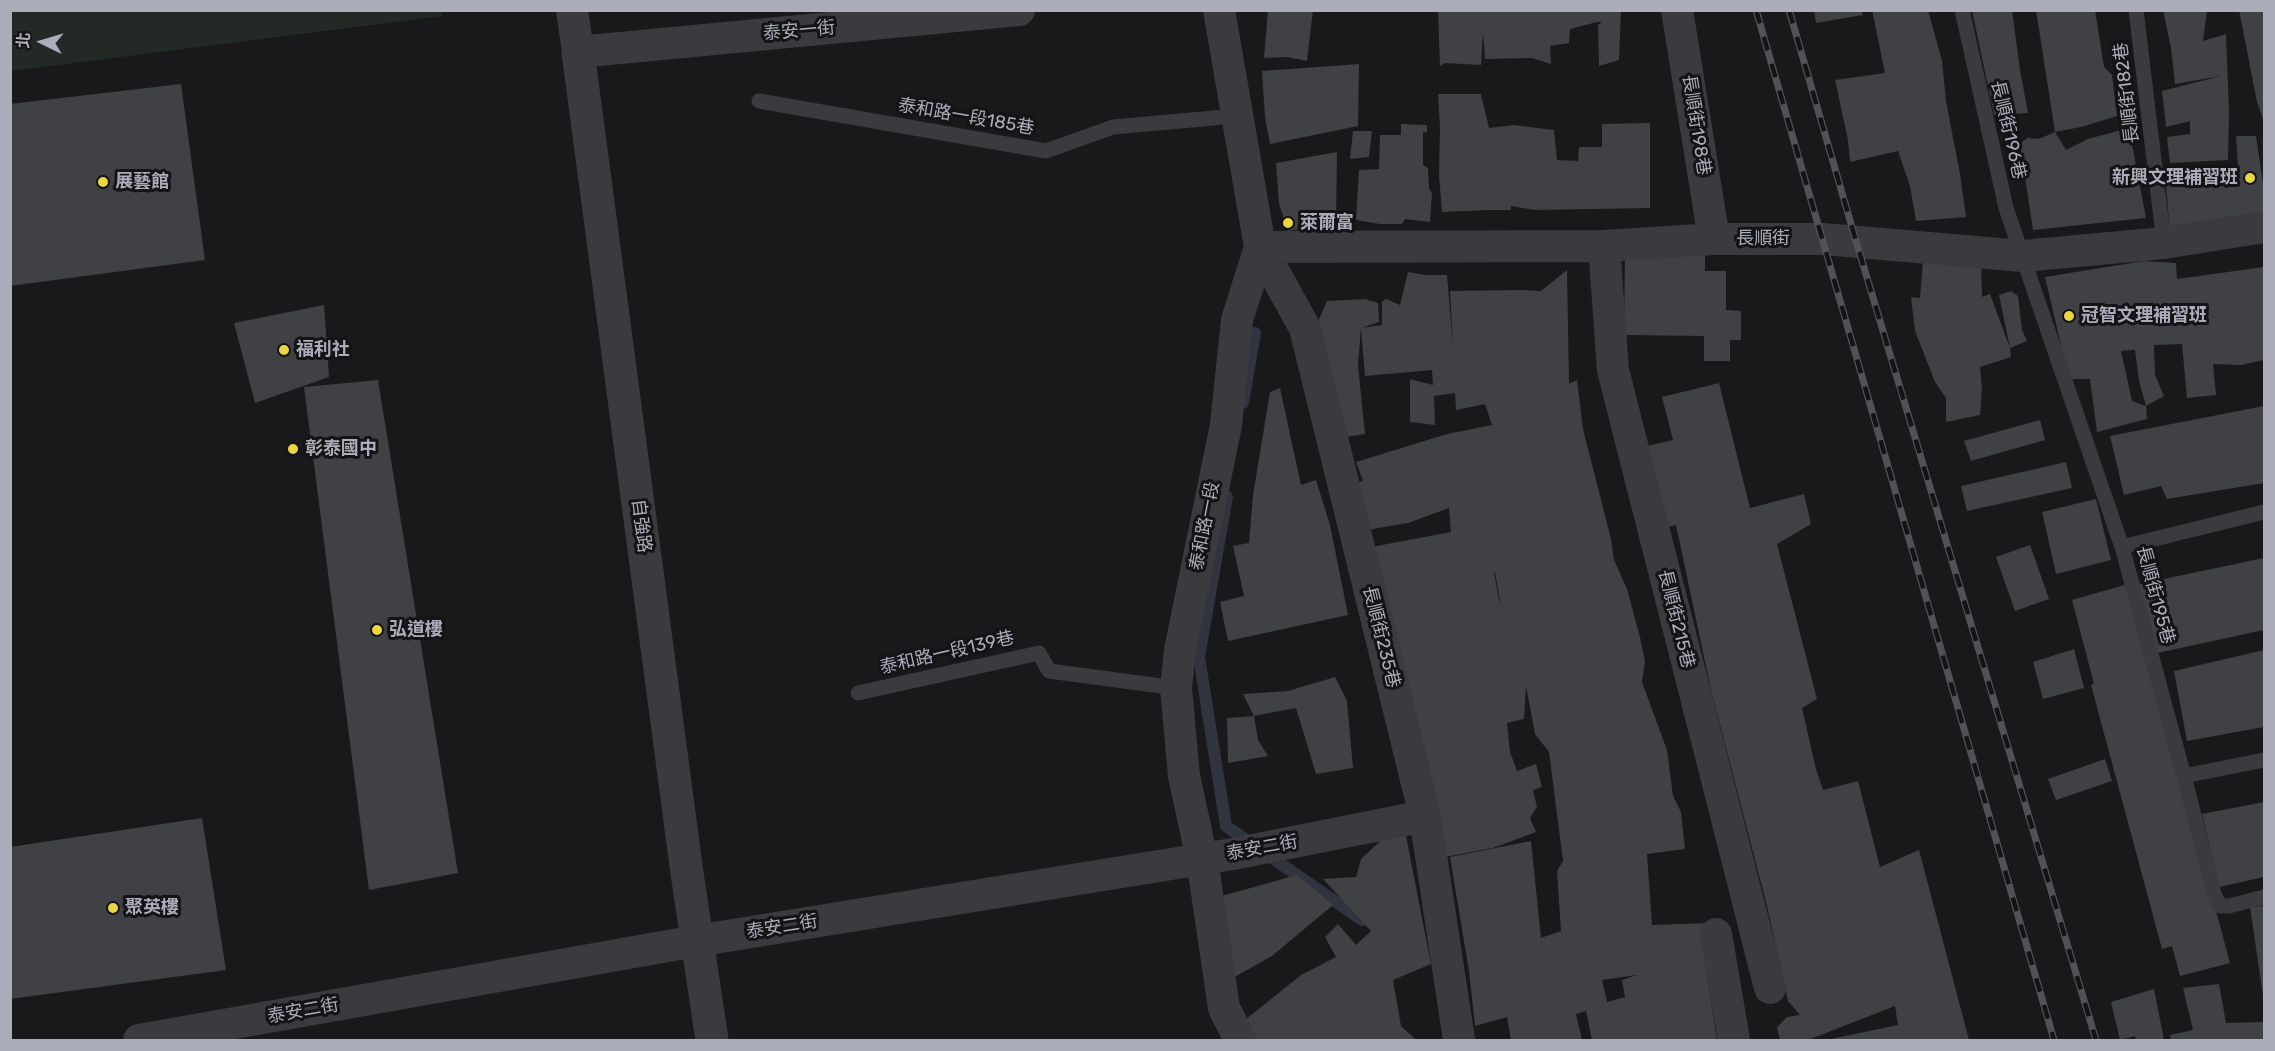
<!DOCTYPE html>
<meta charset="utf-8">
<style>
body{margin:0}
#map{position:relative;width:2275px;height:1051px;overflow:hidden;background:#19181b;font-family:Rubik,"Noto Sans TC",sans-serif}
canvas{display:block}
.frame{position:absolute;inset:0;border:12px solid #abadba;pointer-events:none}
.north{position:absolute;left:12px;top:12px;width:60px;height:60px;-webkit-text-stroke:4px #141316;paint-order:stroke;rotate:275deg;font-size:16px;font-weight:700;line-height:24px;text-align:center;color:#abadba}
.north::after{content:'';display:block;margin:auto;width:21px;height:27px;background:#abadba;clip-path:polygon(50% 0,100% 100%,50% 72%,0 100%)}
</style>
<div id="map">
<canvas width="2275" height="1051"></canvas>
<div class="frame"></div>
<div class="north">北</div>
</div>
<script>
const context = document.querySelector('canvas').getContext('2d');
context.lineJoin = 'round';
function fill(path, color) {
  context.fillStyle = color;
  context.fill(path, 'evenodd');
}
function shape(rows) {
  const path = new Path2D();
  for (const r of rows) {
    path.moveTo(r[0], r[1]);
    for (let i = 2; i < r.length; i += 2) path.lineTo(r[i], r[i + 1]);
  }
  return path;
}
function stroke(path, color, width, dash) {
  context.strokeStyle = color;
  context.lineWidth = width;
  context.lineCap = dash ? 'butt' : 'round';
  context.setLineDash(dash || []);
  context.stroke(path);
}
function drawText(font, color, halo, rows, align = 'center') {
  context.font = font + ' Rubik,"Noto Sans TC",sans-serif';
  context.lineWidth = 6;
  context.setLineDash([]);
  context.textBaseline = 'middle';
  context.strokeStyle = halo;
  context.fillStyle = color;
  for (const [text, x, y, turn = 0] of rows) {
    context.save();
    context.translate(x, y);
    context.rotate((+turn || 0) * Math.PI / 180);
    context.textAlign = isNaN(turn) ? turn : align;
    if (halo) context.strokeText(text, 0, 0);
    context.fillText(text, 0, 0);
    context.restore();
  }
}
fill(shape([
 [441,10,442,16,11,71,11,11]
]), '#232a25');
stroke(shape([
 [1243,403,1255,333],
 [1227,497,1199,657,1226,826,1362,920]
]), '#2f343e', 12);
fill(shape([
 [1268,10,1313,10,1307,61,1287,57,1264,58],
 [1438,10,1621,10,1619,60,1599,66,1598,25,1602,22,1597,22,1570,29,1569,43,1550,46,1551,64,1532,58,1485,59,1483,32,1481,65,1445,63,1440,66],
 [1814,10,1861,10,1863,15,1816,23],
 [1872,10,1928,10,1942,61,1946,101,1960,174,1966,217,1916,221,1910,186,1898,151,1850,162,1848,140,1835,80,1885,73],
 [1972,10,2012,10,2020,70,2028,113,1994,115],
 [2036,10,2095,10,2104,67,2112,75,2117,116,2081,127,2055,132,2066,150,2088,139,2129,128,2146,218,2033,230,2020,144,2027,138,2039,139,2055,132],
 [2163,10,2207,10,2203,41,2226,34,2229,112,2228,160,2170,163,2167,137,2190,134,2190,121,2166,127,2162,91,2221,76,2175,84,2171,48],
 [2239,10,2264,10,2264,122,2257,102],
 [1359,64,1358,126,1270,144,1265,117,1262,71],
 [181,84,205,260,10,286,10,104],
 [1438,94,1481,94,1489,128,1514,125,1554,130,1557,160,1578,161,1579,147,1602,147,1602,124,1650,123,1650,208,1535,210,1511,206,1511,210,1488,210,1489,198,1488,210,1442,212,1439,175,1440,127],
 [1401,124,1427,125,1427,132,1423,132,1423,165,1428,168,1429,189,1432,193,1430,222,1405,219,1402,224,1380,224,1356,220,1359,170,1379,169,1380,135,1401,135],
 [1353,131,1372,131,1369,157,1350,159],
 [2236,136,2256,136,2264,190,2264,212,2170,232,2165,173,2238,166],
 [1337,152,1336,224,1288,231,1279,204,1276,163],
 [1625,252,1705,253,1705,271,1726,271,1726,310,1741,311,1741,340,1730,340,1730,361,1704,361,1704,336,1624,335],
 [1923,261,1981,261,1982,297,1990,294,2010,348,1999,295,2011,291,2018,296,2022,330,2027,341,2010,348,2011,357,1980,367,1982,389,1980,415,1946,422,1946,398,1935,382,1915,331,1911,297,1920,298],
 [2144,261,2176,263,2177,279,2264,267,2264,360,2241,365,2213,364,2216,395,2187,398,2182,344,2154,345,2155,375,2164,396,2146,406,2139,381,2135,350,2121,351,2132,401,2146,406,2147,419,2097,432,2090,379,2069,379,2045,277],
 [1567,270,1569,384,1577,380,1583,429,1611,539,1614,560,1627,589,1640,637,1645,661,1642,682,1667,750,1673,796,1681,812,1685,849,1647,854,1652,925,1708,923,1702,941,1717,1040,1592,1040,1586,1011,1576,1014,1582,1040,1511,1040,1507,1017,1475,1026,1469,971,1450,857,1531,841,1541,938,1561,931,1557,871,1563,861,1549,752,1535,734,1526,686,1524,719,1507,723,1510,752,1517,771,1536,764,1542,787,1533,790,1537,807,1530,818,1536,832,1493,848,1444,857,1366,548,1451,532,1449,508,1408,523,1361,531,1352,483,1363,481,1356,462,1447,434,1492,425,1485,404,1456,410,1455,393,1434,396,1435,425,1410,422,1410,379,1433,385,1432,370,1365,376,1361,328,1358,365,1365,434,1340,438,1314,331,1327,301,1365,299,1378,303,1379,322,1361,328,1382,325,1382,302,1386,299,1400,305,1408,272,1425,275,1447,275,1453,348,1450,291,1521,290,1541,291],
 [1494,572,1495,572,1501,607,1498,595],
 [1637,975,1622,980,1625,997,1607,1002,1602,980],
 [324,305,329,377,255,403,234,323],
 [378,380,458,873,369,890,304,387],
 [1719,383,1750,508,1804,494,1811,524,1777,544,1817,699,1802,708,1816,769,1823,790,1858,781,1880,867,1919,850,1969,1040,1826,1040,1898,1025,1895,1006,1808,1040,1780,1040,1777,1027,1787,1017,1800,1015,1788,1001,1767,906,1711,690,1676,525,1656,530,1635,449,1673,440,1662,397],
 [1280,388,1301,485,1316,480,1330,525,1348,615,1228,641,1220,602,1244,596,1233,546,1249,543,1253,495,1270,392],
 [2264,406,2264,483,2167,499,2161,486,2124,495,2110,436],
 [2040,420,2045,440,1971,461,1964,441],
 [2066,462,2072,488,1967,511,1961,486],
 [2096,499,2111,560,2056,574,2042,512],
 [2030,545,2049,599,2015,611,1996,557],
 [2264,558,2264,630,2157,653,2135,585],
 [2128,584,2230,963,2180,976,2172,946,2162,949,2091,685,2094,684,2072,600],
 [2074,649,2084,688,2043,699,2033,662],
 [2264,650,2264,727,2187,741,2174,671],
 [1335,677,1347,701,1353,768,1316,774,1296,708,1254,716,1258,740,1268,756,1228,763,1227,718,1254,716,1243,694,1288,691],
 [2105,759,2112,781,2056,800,2048,779],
 [2264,802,2264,877,2219,887,2202,814],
 [202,818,226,970,10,999,10,847],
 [1403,820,1431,964,1393,980,1401,1026,1416,1040,1245,1040,1245,1020,1301,975,1336,957,1325,937,1338,924,1356,945,1371,931,1323,879,1356,877,1361,859],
 [1297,875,1333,905,1272,956,1215,988,1211,899],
 [2264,906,2264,995,2263,996,2250,907],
 [2219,984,2226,1023,2264,1022,2264,1040,2171,1040,2170,1035,2193,1030,2183,988],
 [2154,989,2164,1040,2136,1040,2135,1036,2120,1040,2111,1002]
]), '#404144');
stroke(shape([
 [1962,10,2006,208,2122,547,2184,776,2214,894,2220,906,2229,906,2264,897],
 [2136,10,2164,243],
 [759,101,1046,151,1113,127,1236,116],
 [2122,547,2264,512],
 [858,693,1039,653,1049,671,1176,688],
 [2184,776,2264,760]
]), '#3a3a3f', 15);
stroke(shape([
 [572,10,578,52,1019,10],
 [1219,10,1260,247,1237,320,1226,425,1180,650,1176,688,1184,776,1202,859,1224,1008,1240,1040],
 [1677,10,1714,239],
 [1604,246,1613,370,1770,988],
 [1260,247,1604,246,1714,239,1823,239,2023,256,2164,243,2264,227],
 [1260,247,1305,328,1425,816,1459,1040],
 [1716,934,1734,1040],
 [139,1040,696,941,1233,854,1425,816]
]), '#3a3a3f', 32);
stroke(shape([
 [578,52,687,873,712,1040]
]), '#3a3a3f', 33);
const rail = shape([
 [1756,10,2054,1040],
 [1789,10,1856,241,2096,1040]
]);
stroke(rail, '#515158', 7);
stroke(rail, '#141316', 4.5, [14]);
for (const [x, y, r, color] of [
 [2250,178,6,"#ead641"],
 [103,182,6,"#ead641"],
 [1288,223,6,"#ead641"],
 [2069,316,6,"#ead641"],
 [284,350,6,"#ead641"],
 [293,449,6,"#ead641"],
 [377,630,6,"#ead641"],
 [113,908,6,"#ead641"]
]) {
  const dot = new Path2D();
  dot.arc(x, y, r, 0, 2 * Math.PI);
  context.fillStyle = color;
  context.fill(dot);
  stroke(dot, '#141316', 2);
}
drawText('18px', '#abadba', '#141316', [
 ["泰安一街",799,31,-5],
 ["長順街182巷",2127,93,-97],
 ["泰和路一段185巷",966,117,10],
 ["長順街198巷",1696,125,81],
 ["長順街196巷",2008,130,77],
 ["長順街",1763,239],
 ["自強路",641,526,83],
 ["泰和路一段",1205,526,-79],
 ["長順街195巷",2155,595,75],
 ["長順街215巷",1676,619,76],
 ["長順街235巷",1381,637,76],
 ["泰和路一段139巷",947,653,-13],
 ["泰安二街",1262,848,-10],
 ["泰安二街",782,927,-9],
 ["泰安二街",303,1011,-10]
]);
drawText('bold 18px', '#abadba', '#141316', [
 ["新興文理補習班",2238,178,"right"],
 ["展藝館",115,182],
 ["萊爾富",1300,223],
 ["冠智文理補習班",2081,316],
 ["福利社",296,350],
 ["彰泰國中",305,449],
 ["弘道樓",389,630],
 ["聚英樓",125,908]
], 'left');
</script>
